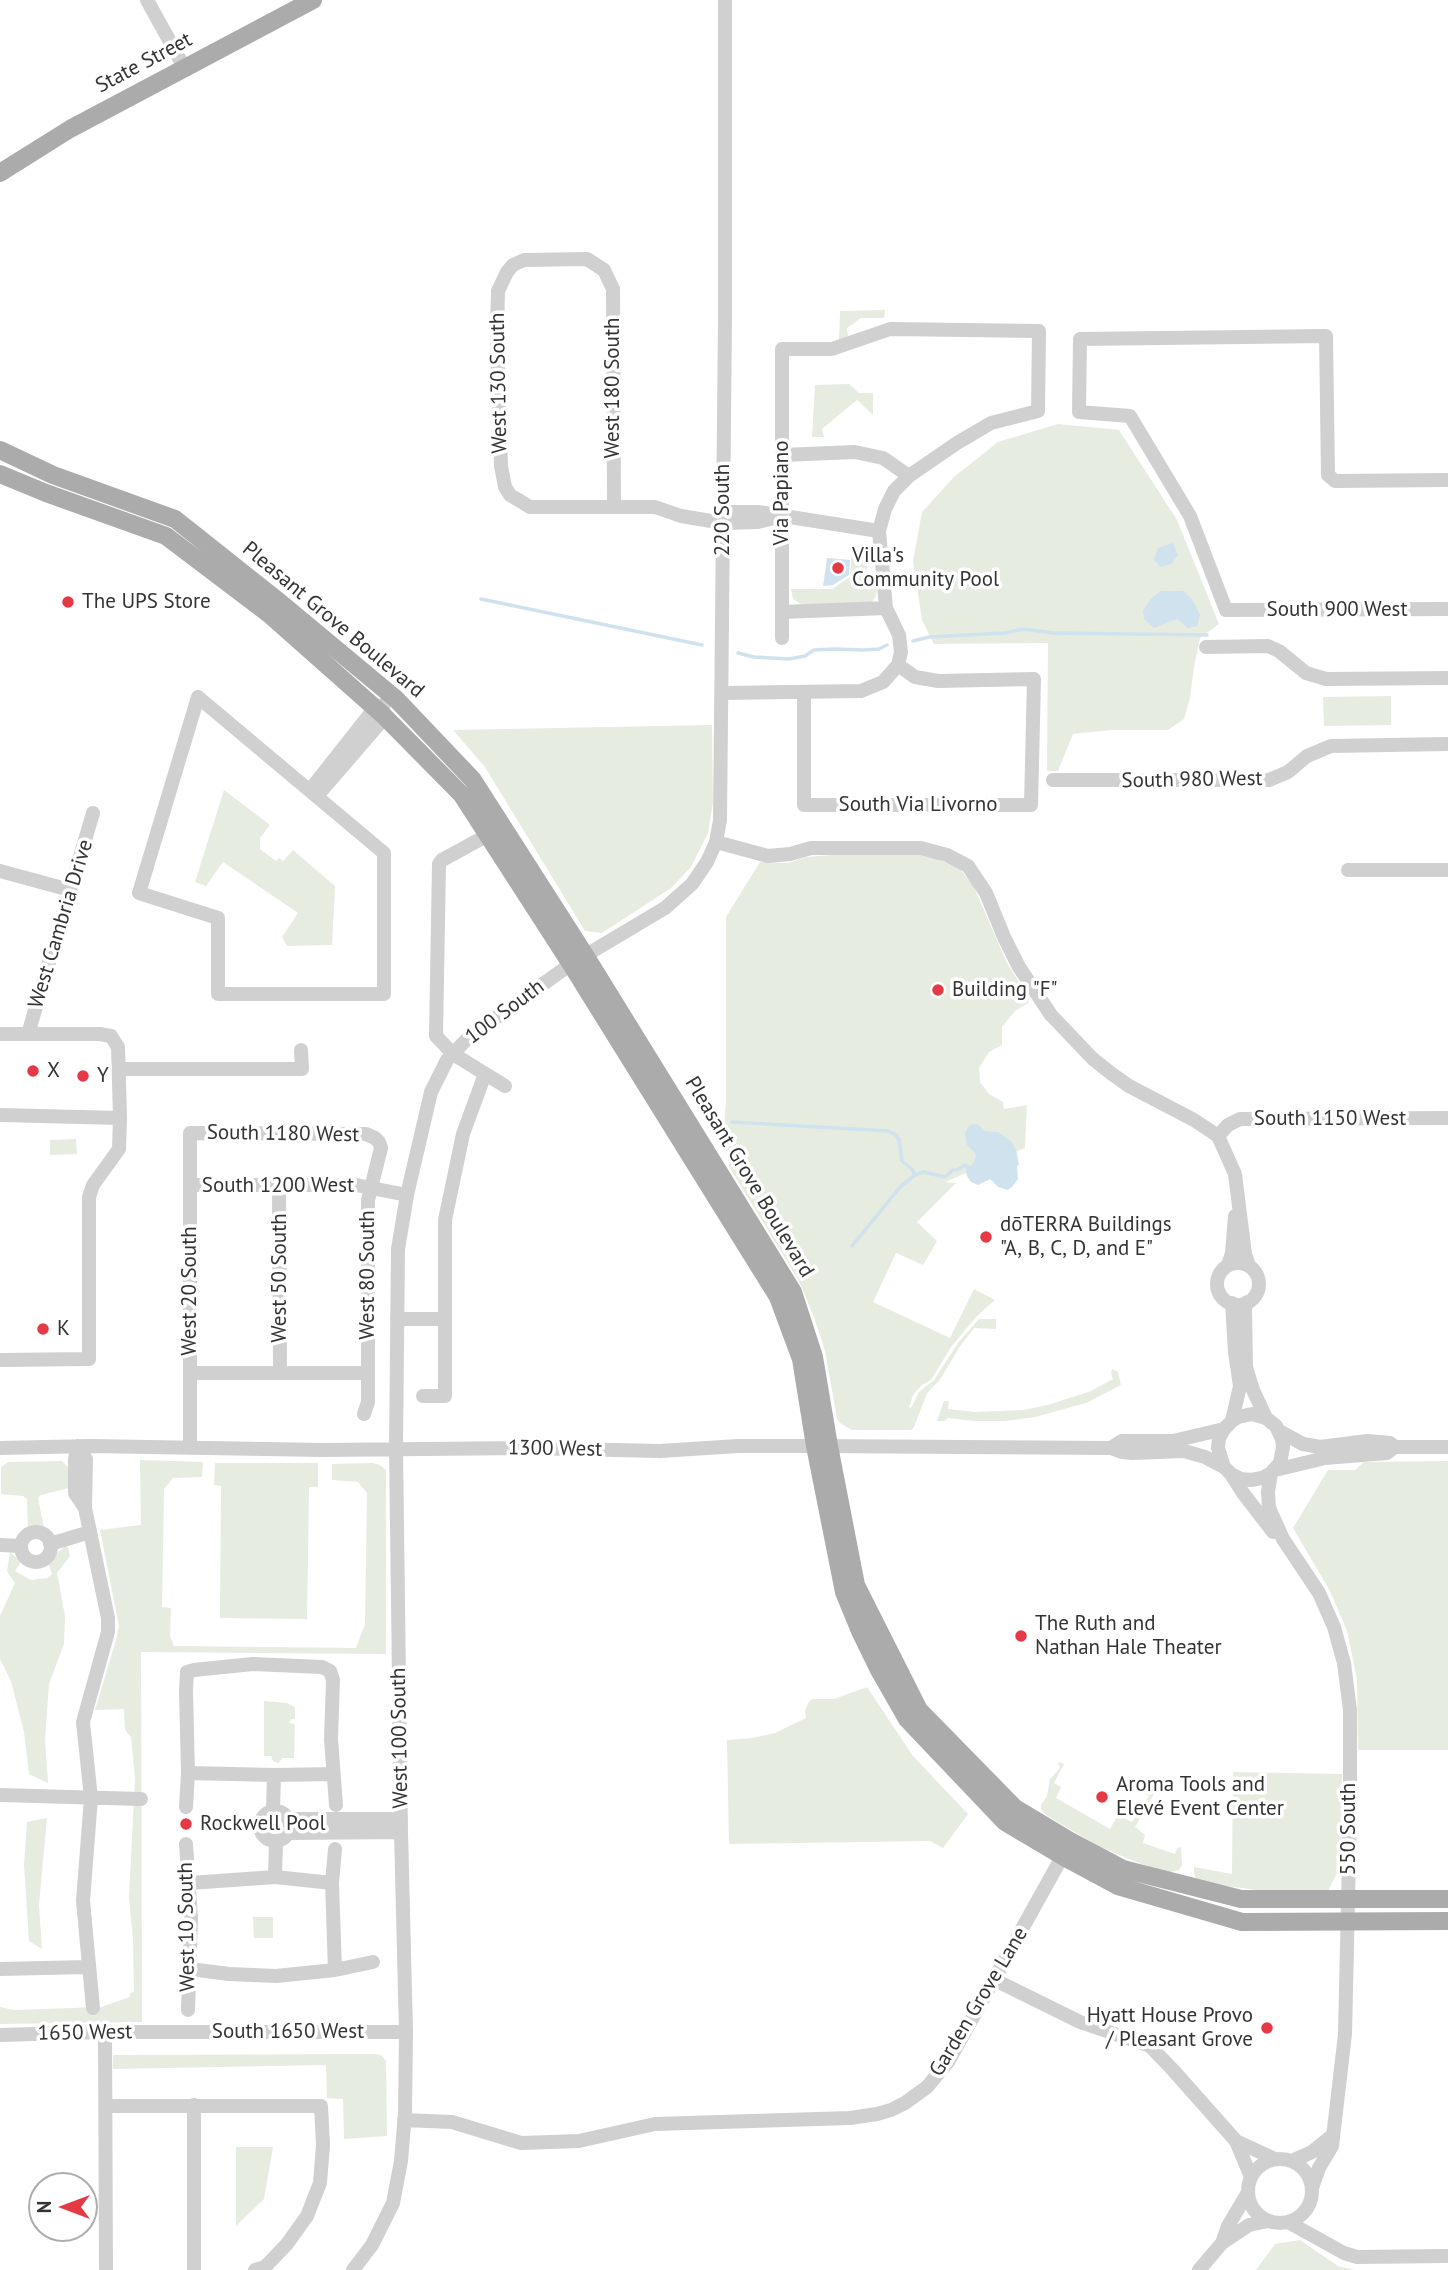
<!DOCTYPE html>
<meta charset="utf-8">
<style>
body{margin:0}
#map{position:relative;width:1448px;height:2270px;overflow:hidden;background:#fff;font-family:"PT Sans",sans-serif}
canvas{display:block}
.north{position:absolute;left:28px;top:2172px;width:70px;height:70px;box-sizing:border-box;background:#fff;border:2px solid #adadad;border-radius:50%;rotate:270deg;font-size:19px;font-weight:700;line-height:28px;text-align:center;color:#333}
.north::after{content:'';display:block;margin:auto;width:24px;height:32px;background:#e63946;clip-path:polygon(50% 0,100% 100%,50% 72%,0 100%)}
</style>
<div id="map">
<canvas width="1448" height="2270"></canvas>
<div class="north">N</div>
</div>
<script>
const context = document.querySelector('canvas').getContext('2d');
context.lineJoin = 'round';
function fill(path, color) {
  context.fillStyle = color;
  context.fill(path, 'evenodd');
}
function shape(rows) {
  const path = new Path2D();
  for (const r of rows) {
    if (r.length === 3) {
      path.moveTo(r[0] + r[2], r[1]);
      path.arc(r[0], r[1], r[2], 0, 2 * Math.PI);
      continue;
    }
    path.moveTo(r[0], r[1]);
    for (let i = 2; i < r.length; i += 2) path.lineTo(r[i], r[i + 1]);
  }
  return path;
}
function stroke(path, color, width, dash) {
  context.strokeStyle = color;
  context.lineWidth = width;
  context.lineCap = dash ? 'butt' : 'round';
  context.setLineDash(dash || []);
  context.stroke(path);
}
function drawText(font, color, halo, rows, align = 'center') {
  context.font = font + ' "PT Sans",sans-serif';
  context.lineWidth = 7;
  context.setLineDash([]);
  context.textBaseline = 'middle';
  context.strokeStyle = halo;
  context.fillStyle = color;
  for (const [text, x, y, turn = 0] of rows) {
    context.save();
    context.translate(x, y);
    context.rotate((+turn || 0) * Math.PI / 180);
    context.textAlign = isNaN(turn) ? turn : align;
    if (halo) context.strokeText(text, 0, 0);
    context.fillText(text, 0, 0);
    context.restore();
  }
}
fill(shape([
 [885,310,884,318,861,318,847,328,848,337,839,340,840,311],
 [849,384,859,393,873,393,873,415,857,400,822,429,824,437,812,437,815,385],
 [1058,424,1119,430,1177,520,1219,624,1200,638,1194,667,1190,698,1184,719,1168,730,1111,730,1073,734,1058,771,1047,771,1048,643,934,644,922,620,913,561,922,512,954,477,998,442],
 [852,546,867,546,867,579,875,579,877,588,876,596,872,602,808,605,801,604,793,599,791,589,832,589,850,577],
 [1391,696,1391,725,1324,726,1323,697],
 [712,725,713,803,708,833,691,867,671,888,602,933,585,931,485,767,453,730],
 [224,790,270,825,260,838,260,849,276,861,279,858,283,861,293,850,335,886,332,945,287,946,282,937,298,913,223,862,206,886,195,882],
 [859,853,925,854,959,868,973,885,1007,963,1029,998,1028,1003,1015,1011,1002,1027,1002,1045,989,1052,979,1068,980,1082,989,1094,1003,1102,1004,1109,1027,1105,1025,1148,945,1182,956,1183,917,1222,937,1241,923,1265,896,1253,873,1302,950,1338,974,1289,995,1300,976,1317,951,1347,931,1380,922,1385,913,1395,909,1407,911,1408,919,1392,934,1380,958,1343,979,1319,996,1319,996,1329,974,1328,961,1345,939,1381,927,1393,914,1427,911,1430,852,1430,840,1423,837,1418,825,1351,814,1317,799,1281,728,1165,732,1162,723,1146,726,1099,726,917,760,862,788,863,806,857],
 [76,1139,77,1154,50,1155,50,1140],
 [1112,1369,1118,1372,1121,1385,1086,1403,1035,1417,1005,1421,974,1421,948,1418,945,1421,937,1421,944,1401,949,1401,948,1409,975,1412,1023,1410,1048,1405,1091,1391,1113,1379,1111,1373],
 [140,1460,203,1462,202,1477,173,1478,164,1489,162,1607,171,1608,170,1636,174,1646,356,1648,365,1624,367,1493,358,1482,332,1480,332,1464,373,1463,380,1465,386,1470,386,1654,141,1652,142,2022,0,2024,0,2007,14,2010,101,2007,130,1997,130,1993,134,1992,133,1940,129,1898,135,1778,131,1737,125,1730,124,1709,95,1710,116,1640,119,1626,100,1530,141,1525],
 [62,1461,69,1468,69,1488,41,1495,38,1498,44,1528,28,1529,27,1499,23,1496,1,1494,1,1467,8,1462],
 [1448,1461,1448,1750,1358,1750,1357,1679,1347,1631,1330,1591,1293,1528,1328,1470,1355,1470,1364,1462],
 [215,1463,318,1463,318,1487,309,1487,307,1619,220,1618,221,1486,214,1485],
 [67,1544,70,1556,57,1573,65,1616,64,1644,49,1684,45,1739,48,1783,29,1774,24,1732,11,1681,0,1659,0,1616,15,1583,7,1571,10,1552,21,1562,15,1571,31,1580,47,1578,52,1574,48,1562],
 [867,1687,913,1756,968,1814,943,1848,930,1841,729,1844,727,1740,752,1738,775,1733,806,1718,805,1711,808,1703,812,1699,834,1699],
 [264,1701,287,1703,295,1707,295,1719,291,1719,289,1723,295,1724,294,1758,283,1758,278,1763,273,1761,271,1756,264,1756],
 [1058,1762,1064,1764,1054,1783,1061,1787,1056,1798,1110,1829,1118,1815,1132,1822,1149,1796,1123,1781,1160,1783,1135,1827,1145,1835,1143,1843,1175,1854,1177,1848,1181,1847,1182,1865,1179,1870,1166,1873,1129,1859,1098,1846,1046,1815,1041,1809,1041,1805,1047,1796,1050,1779,1060,1768],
 [1233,1772,1342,1774,1343,1843,1338,1871,1328,1891,1272,1892,1204,1883,1197,1880,1194,1874,1194,1867,1232,1874],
 [47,1818,39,1905,42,1949,29,1941,24,1865,27,1822],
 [253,1917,273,1917,273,1938,254,1938],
 [376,2054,382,2056,386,2061,387,2136,344,2139,343,2099,327,2098,326,2065,113,2069,113,2055],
 [236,2147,273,2147,264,2199,236,2226],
 [1300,2240,1338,2266,1354,2270,1256,2270,1275,2244]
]), '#e6ecdf');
fill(shape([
 [1173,543,1178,555,1171,564,1161,567,1154,560,1158,548],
 [827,558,850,560,849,575,833,585,823,586],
 [1161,591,1183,591,1192,599,1200,615,1197,626,1188,628,1177,619,1154,628,1144,619,1143,611,1150,600],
 [974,1124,979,1125,985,1131,998,1132,1012,1142,1016,1150,1019,1165,1017,1166,1018,1179,1012,1187,1008,1190,998,1187,990,1179,978,1185,971,1182,967,1176,966,1170,974,1163,976,1154,967,1145,965,1133,969,1126]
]), '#cfe2ee');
stroke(shape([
 [481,599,702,645],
 [913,641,929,637,1005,633,1023,629,1054,633,1207,635],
 [738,653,754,657,789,659,805,656,814,650,834,649,863,650,879,649,887,645],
 [732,1122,888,1131,896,1135,899,1140,902,1161,912,1169,915,1175],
 [852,1246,901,1186,915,1175,924,1172,945,1177,953,1170,958,1170,964,1165,972,1169]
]), '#cfe2ee', 3.5);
stroke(shape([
 [147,0,184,67],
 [782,455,855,452,883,458,909,476],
 [1448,480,1335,481,1328,475,1326,336,1080,339,1079,412,1130,416,1190,516,1226,610,1448,609],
 [614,507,613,289,604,270,587,259,524,260,513,265,507,272,498,291,497,333,501,466,505,487,510,495,530,507,655,507,681,516,723,523,758,522,782,516],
 [723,512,758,512,879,531],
 [782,612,886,608],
 [782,638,782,349,832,349,890,329,1039,331,1038,411,991,423,957,443,909,476,894,491,885,509,879,531,886,608,899,635,901,652,898,665],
 [1206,647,1268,646,1279,651,1306,673,1326,679,1448,678],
 [722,693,861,691,883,682,898,665],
 [804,693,804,805,1031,805,1034,679,938,681,915,677,898,665],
 [198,697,384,853,384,994,218,994,218,918,139,893,198,697],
 [1053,780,1269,780,1288,772,1307,756,1331,746,1448,744],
 [310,790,370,714,378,711,392,696],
 [317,796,380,723,378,711],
 [488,835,442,860,439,864,436,1036,453,1054,505,1086],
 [716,842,768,856,790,854,811,848,921,848,947,855,968,866,986,893,1004,937,1019,967,1051,1015,1093,1059,1112,1074,1129,1086,1194,1120,1218,1136,1235,1174,1245,1254,1249,1266],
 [1348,870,1448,870],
 [0,871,70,890],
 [0,1034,100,1034,111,1036,118,1047,120,1118,119,1149,93,1185,89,1197,89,1359,0,1360],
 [28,1034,93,813],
 [120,1069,302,1069,301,1050],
 [0,1115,120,1118],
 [1218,1136,1228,1125,1240,1119,1448,1118],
 [190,1185,356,1185,407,1195],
 [279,1185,280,1371],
 [1238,1284,21],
 [1228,1265,1232,1253,1235,1216],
 [1247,1302,1245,1309,1246,1367,1253,1390,1266,1418],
 [397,1319,445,1319],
 [190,1373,368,1373],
 [423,1396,445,1396,445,1220,463,1134,485,1074],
 [1232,1421,1240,1386,1235,1352,1232,1303],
 [1279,1431,1303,1444,1320,1447,1367,1441,1390,1443,1395,1447,1448,1447],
 [78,1446,75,1459,75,1493,85,1508,108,1618,108,1632,83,1722,91,1798,83,1901,93,2008],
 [78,1446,86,1459,85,1508],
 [0,1448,91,1446,323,1450,524,1448,660,1451,738,1446,815,1446,1111,1448,1122,1452,1133,1453,1184,1451,1205,1457,1224,1467,1231,1474,1241,1479,1251,1480,1262,1478,1271,1473,1280,1463,1283,1447,1282,1439,1276,1426,1266,1418,1252,1414,1238,1417,1232,1421,1224,1429,1219,1438,1218,1448,1224,1467],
 [190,1448,190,1133,366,1134,375,1138,379,1142,381,1148,368,1200,368,1402,364,1414],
 [1111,1448,1122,1441,1173,1441,1224,1429],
 [1275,1470,1325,1458,1387,1453,1395,1447],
 [1271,1473,1268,1492,1269,1508,1283,1539,1319,1593,1334,1627,1344,1663,1350,1710,1350,1812,1345,2034,1332,2146,1319,2168,1312,2188],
 [1231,1474,1243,1493,1273,1532],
 [36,1547,15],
 [50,1544,90,1532],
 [0,1545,21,1546],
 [188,1773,274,1775,333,1774],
 [0,1795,141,1799],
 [186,1807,188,1773,186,1691,187,1672,194,1670,253,1664,322,1667,330,1671,333,1680,331,1739,336,1805],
 [273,1811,274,1775],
 [275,1826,15],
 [289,1819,401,1819],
 [289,1833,401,1832],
 [186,1844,191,1918,188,2010],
 [275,1877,276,1841],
 [190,1883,275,1877,332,1883],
 [0,1969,88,1967],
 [190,1969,229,1974,276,1976,335,1970,373,1962],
 [335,1970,332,1883,335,1849],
 [995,1980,1080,2022,1150,2046,1173,2070,1236,2141,1251,2177],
 [105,2032,106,2270],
 [0,2035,105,2032,406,2032],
 [194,2105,194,2270],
 [106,2106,321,2106,323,2145,320,2183,307,2216,287,2244,265,2267,255,2270],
 [404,2120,452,2122,521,2143,579,2141,655,2124,850,2118,877,2114,891,2110,905,2103,927,2087,948,2062,1067,1848],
 [1236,2141,1275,2159],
 [1280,2191,32],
 [1292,2161,1312,2152,1333,2135],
 [1288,2222,1344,2253,1357,2257,1448,2256],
 [1222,2243,1228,2226,1247,2194],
 [353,2270,372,2245,393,2203,401,2161,405,2113,406,2032,401,1832,396,1448,398,1249,407,1195,431,1092,447,1060,468,1038,571,964,665,908,692,884,707,862,716,842,720,820,725,319,725,0],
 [1199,2270,1222,2243,1249,2225,1268,2221]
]), '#d0d0d0', 14);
stroke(shape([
 [0,173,70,129,313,0],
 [0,450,53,475,175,519,277,600,396,699,473,780,585,955,793,1292,814,1357,829,1446,856,1585,919,1710,1015,1808,1070,1841,1123,1869,1241,1899,1448,1899],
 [0,474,46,493,166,536,269,614,383,715,462,795,571,964,778,1297,801,1359,815,1446,844,1592,860,1631,879,1670,907,1719,1005,1822,1064,1857,1118,1886,1242,1922,1448,1921]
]), '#ababab', 18);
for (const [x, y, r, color] of [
 [838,568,7,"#e63946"],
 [68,602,7,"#e63946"],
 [938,990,7,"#e63946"],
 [33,1071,7,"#e63946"],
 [83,1076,7,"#e63946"],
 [986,1237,7,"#e63946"],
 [43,1329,7,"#e63946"],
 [1021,1636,7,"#e63946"],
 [1102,1797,7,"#e63946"],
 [186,1824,7,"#e63946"],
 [1267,2028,7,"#e63946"]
]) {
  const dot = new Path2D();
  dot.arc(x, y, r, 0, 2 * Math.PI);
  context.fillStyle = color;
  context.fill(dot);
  stroke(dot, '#fff', 2.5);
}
drawText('21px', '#333', '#fff', [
 ["State Street",144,63,-28],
 ["West 130 South",499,383,-91],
 ["West 180 South",613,388,-90],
 ["Via Papiano",782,493,-90],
 ["220 South",723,510,-90],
 ["South 900 West",1337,610],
 ["Pleasant Grove Boulevard",333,620,40],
 ["South 980 West",1192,780,-1],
 ["South Via Livorno",918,805],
 ["West Cambria Drive",61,924,-73],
 ["100 South",505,1012,-37],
 ["South 1150 West",1330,1119],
 ["South 1180 West",283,1134,1],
 ["Pleasant Grove Boulevard",749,1177,59],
 ["South 1200 West",278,1186],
 ["West 80 South",368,1275,-90],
 ["West 50 South",280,1278,-90],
 ["West 20 South",190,1291,-90],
 ["1300 West",555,1449,1],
 ["West 100 South",400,1738,-91],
 ["550 South",1349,1829,-90],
 ["West 10 South",187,1927,-91],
 ["Garden Grove Lane",979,2002,-59],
 ["South 1650 West",288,2032],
 ["1650 West",85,2033,-1]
]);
drawText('21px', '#333', '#fff', [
 ["Villa's",852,556],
 ["Community Pool",852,580],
 ["The UPS Store",82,602],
 ["Building \"F\"",952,990],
 ["X",47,1071],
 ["Y",97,1076],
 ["dōTERRA Buildings",1000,1225],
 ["\"A, B, C, D, and E\"",1000,1249],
 ["K",57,1329],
 ["The Ruth and",1035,1624],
 ["Nathan Hale Theater",1035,1648],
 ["Aroma Tools and",1116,1785],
 ["Elevé Event Center",1116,1809],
 ["Rockwell Pool",200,1824],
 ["Hyatt House Provo",1253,2016,"right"],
 ["/ Pleasant Grove",1253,2040,"right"]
], 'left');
</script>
